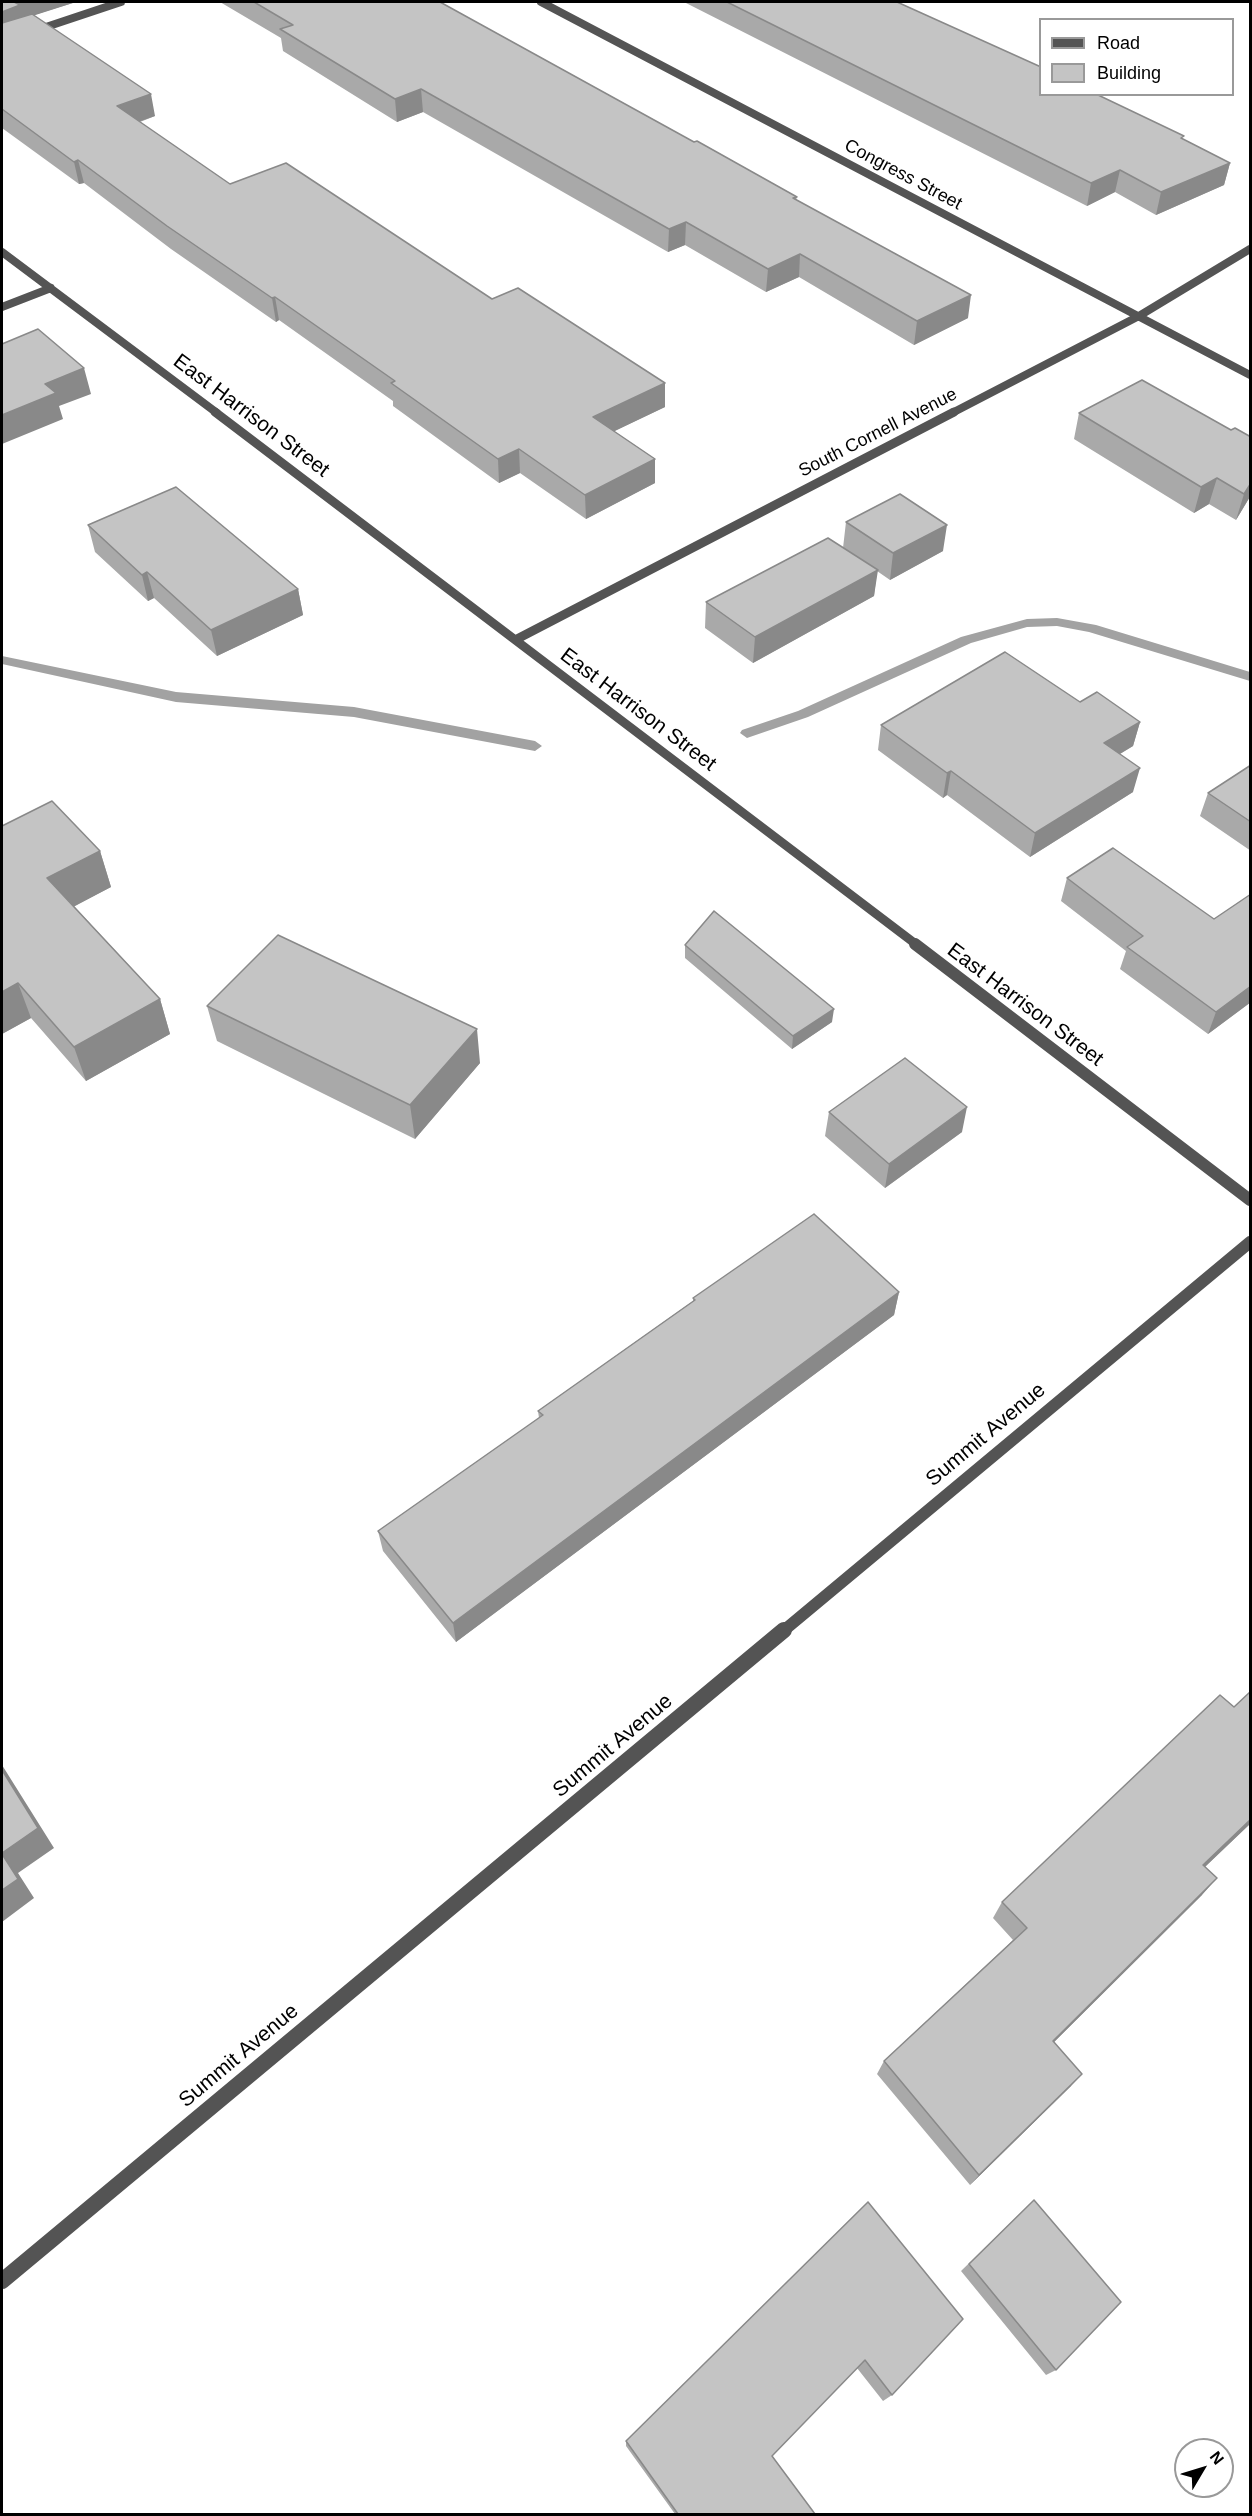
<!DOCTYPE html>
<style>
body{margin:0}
#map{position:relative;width:1252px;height:2516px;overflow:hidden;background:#fff;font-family:Arial,sans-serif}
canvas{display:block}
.frame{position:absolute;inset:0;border:3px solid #000;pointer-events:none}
.legend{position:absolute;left:1039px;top:18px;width:195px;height:78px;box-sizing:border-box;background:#fff;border:2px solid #999;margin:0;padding:8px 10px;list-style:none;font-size:18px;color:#000}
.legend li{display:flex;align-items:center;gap:12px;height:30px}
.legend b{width:30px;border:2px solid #999}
.north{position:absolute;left:1174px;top:2438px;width:60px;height:60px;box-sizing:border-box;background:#fff;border:2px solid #999;border-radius:50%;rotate:52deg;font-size:16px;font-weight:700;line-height:24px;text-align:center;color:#000}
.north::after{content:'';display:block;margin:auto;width:21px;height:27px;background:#000;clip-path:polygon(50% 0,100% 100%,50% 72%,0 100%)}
</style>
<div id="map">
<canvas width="1252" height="2516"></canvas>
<div class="frame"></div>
<ul class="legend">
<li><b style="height:8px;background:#545454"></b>Road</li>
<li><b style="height:16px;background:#c4c4c4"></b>Building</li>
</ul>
<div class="north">N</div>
</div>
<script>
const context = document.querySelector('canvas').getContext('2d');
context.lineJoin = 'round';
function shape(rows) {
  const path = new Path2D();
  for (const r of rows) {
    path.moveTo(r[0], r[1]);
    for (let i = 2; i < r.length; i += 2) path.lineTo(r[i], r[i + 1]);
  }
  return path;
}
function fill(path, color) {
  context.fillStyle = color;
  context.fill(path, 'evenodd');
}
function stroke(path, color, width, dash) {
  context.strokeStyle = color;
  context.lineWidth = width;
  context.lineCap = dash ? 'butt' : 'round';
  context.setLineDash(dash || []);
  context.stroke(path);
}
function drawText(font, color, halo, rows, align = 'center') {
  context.font = font + ' Arial,sans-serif';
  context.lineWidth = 4.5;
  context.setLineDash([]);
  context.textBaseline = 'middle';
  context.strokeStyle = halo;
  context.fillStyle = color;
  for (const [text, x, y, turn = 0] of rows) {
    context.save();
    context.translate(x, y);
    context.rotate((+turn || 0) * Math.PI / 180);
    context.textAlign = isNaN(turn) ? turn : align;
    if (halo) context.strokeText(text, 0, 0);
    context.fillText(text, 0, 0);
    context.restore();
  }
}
fill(shape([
 [1057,618,1096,625,1250,672,1250,681,1089,632,1057,626,1027,627,971,643,808,717,747,738,740,733,742,730,798,711,961,637,1027,619,1057,618],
 [2,656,176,692,354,707,535,741,542,746,535,751,354,717,176,702,2,664,2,656]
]), '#a2a2a2');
stroke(shape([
 [34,31,121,2]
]), '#545454', 8);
stroke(shape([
 [541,2,1250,375],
 [2,252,217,413],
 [2,307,51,288],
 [952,413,1139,316,1250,249]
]), '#545454', 8);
stroke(shape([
 [215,412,917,945],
 [517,639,954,412]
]), '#545454', 9);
stroke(shape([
 [915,944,1250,1200],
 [782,1632,1250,1242]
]), '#545454', 12);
stroke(shape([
 [2,2281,784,1630]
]), '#545454', 16);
fill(shape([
 [2,2,76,2,34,15,155,116,140,122,230,184,492,299,665,407,614,431,655,459,655,483,586,519,520,473,499,483,393,406,393,401,279,320,276,322,171,249,84,183,79,184,2,128],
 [220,2,440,2,694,142,797,197,796,200,968,318,914,345,799,277,766,292,685,245,668,252,423,112,397,122,283,51,281,38],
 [684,2,897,2,1041,94,1183,139,1230,163,1224,185,1156,215,1115,192,1087,206],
 [1079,413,1231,430,1251,437,1251,495,1236,520,1209,504,1194,513,1074,439],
 [846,522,943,551,890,580,877,571,874,596,753,663,705,628,706,602,843,548],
 [88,525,298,589,303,615,217,656,154,598,148,601,95,552],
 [1080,702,1140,722,1133,746,1120,754,1133,792,1030,857,947,795,943,798,878,750,881,725],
 [1251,765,1251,851,1200,816,1208,793],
 [2,826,100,851,111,887,74,906,160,999,170,1034,86,1081,31,1018,2,1034],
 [1067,878,1214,919,1251,894,1251,1002,1208,1034,1120,969,1126,951,1061,901],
 [685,945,832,1022,792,1049,685,958],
 [207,1006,480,1063,415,1139,217,1041],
 [829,1112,962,1132,885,1188,825,1136],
 [899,1292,894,1315,456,1642,383,1551,378,1531,539,1418,538,1411,693,1301,693,1298],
 [1251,1691,1251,1823,1205,1867,1202,1895,1054,2042,1071,2086,970,2185,877,2074,884,2061,1013,1940,993,1918,1002,1902,1234,1707],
 [1034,2200,1056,2370,1046,2375,961,2271],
 [868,2202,892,2395,883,2401,857,2368,772,2456,815,2514,675,2514,626,2446,626,2441]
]), '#a9a9a9');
fill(shape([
 [11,2,76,2,23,19,2,36,2,12],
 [421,89,423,112,397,122,395,99],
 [151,94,155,116,121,128,117,106],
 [78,160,84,183,79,184,74,162],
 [1230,163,1224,185,1156,215,1161,192],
 [1120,170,1115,192,1087,206,1091,183],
 [686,222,685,245,668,252,669,229],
 [800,254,799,277,766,292,768,269],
 [971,295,968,318,914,345,917,321],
 [275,297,279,320,276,322,272,298],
 [84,368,91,394,59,406,63,419,2,444,2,415,45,384],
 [665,383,665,407,594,441,593,417],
 [519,449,520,473,499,483,498,459],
 [655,459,655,483,586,519,585,495],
 [1217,478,1209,504,1194,513,1201,487],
 [1251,483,1251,495,1236,520,1244,494],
 [947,525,943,551,890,580,893,553],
 [878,570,874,596,753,663,755,637],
 [147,572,154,598,148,601,142,575],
 [298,589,303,615,217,656,211,630],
 [1140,722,1133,746,1098,767,1104,743],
 [1140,768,1133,792,1030,857,1035,833],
 [951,771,947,795,943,798,947,773],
 [100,851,111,887,60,914,47,878],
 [18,983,31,1018,2,1034,2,992],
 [1251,986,1251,1002,1208,1034,1216,1012],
 [160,999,170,1034,86,1081,74,1047],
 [834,1009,832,1022,792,1049,793,1036],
 [477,1029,480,1063,415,1139,410,1105],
 [967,1107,962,1132,885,1188,889,1164],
 [899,1292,894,1315,456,1642,453,1623],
 [2,1765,54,1848,18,1873,34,1898,2,1922],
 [1251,1819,1251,1823,1189,1882,1203,1865],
 [1217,1878,1202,1895,1042,2054,1053,2041],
 [1082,2074,1071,2086,970,2185,979,2175]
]), '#898989');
const building = shape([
 [2,2,14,2,20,5,2,12,2,2],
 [254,2,440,2,694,142,697,141,797,197,793,198,971,295,917,321,800,254,768,269,686,222,669,229,421,89,395,99,280,29,293,25,254,2],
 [727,2,897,2,1041,67,1041,94,1096,94,1184,136,1181,138,1230,163,1161,192,1120,170,1091,183,727,2],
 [32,14,151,94,117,106,230,184,286,163,492,299,518,288,665,383,593,417,655,459,585,495,519,449,498,459,391,383,395,381,275,297,272,298,167,226,78,160,74,162,2,109,2,23,32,14],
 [38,329,84,368,45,384,56,393,2,415,2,344,38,329],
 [1142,380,1231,430,1235,428,1251,437,1251,483,1244,494,1217,478,1201,487,1079,413,1142,380],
 [176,487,298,589,211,630,147,572,142,575,88,525,176,487],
 [900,494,947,525,893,553,846,522,900,494],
 [828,538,878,570,755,637,706,602,828,538],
 [1005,652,1080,702,1097,692,1140,722,1104,743,1140,768,1035,833,951,771,947,773,881,725,1005,652],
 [1251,765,1251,822,1208,793,1251,765],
 [52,801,100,851,47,878,160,999,74,1047,18,983,2,992,2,826,52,801],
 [1113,848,1214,919,1251,894,1251,986,1216,1012,1127,947,1143,936,1067,878,1113,848],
 [714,911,834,1009,793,1036,685,945,714,911],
 [278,935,477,1029,410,1105,207,1006,278,935],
 [905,1058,967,1107,889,1164,829,1112,905,1058],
 [814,1214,899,1292,453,1623,378,1531,543,1415,538,1411,695,1300,693,1298,814,1214],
 [1251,1691,1251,1819,1203,1865,1217,1878,1053,2041,1082,2074,979,2175,884,2061,1027,1928,1002,1902,1220,1695,1234,1707,1251,1691],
 [2,1770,38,1828,2,1853,2,1770],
 [2,1854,18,1879,2,1890,2,1854],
 [1034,2200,1121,2302,1056,2370,969,2264,1034,2200],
 [868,2202,963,2319,892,2395,865,2360,772,2456,815,2514,678,2514,626,2441,868,2202]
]);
fill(building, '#c4c4c4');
stroke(building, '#898989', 1.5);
drawText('18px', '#000', '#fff', [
 ["Congress Street",903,175,28],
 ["South Cornell Avenue",878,433,-27]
]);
drawText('21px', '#000', '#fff', [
 ["East Harrison Street",251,416,37],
 ["East Harrison Street",638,710,37],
 ["East Harrison Street",1025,1005,37],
 ["Summit Avenue",986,1435,-40],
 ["Summit Avenue",613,1746,-40],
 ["Summit Avenue",239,2056,-40]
]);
</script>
